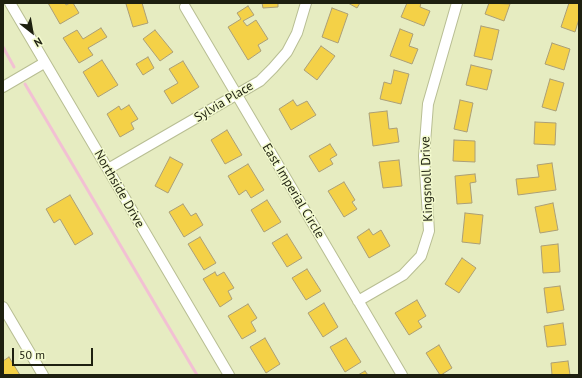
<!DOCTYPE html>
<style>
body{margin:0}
#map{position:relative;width:582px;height:378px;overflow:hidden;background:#e6ecc1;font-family:"PT Sans",sans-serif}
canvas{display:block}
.frame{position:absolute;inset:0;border:4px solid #1e2010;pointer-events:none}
.north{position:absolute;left:12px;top:12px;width:40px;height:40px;-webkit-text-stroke:3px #f3face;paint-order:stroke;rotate:149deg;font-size:11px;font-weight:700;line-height:16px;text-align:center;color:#1e2010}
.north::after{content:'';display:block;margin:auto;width:14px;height:18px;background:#1e2010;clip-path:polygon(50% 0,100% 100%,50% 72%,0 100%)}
.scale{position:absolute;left:12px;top:348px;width:81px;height:18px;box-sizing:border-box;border:2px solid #1e2010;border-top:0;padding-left:5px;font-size:12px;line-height:14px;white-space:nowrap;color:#1e2010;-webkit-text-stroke:3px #f3face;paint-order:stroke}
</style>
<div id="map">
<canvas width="582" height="378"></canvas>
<div class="frame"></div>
<div class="north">N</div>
<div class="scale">50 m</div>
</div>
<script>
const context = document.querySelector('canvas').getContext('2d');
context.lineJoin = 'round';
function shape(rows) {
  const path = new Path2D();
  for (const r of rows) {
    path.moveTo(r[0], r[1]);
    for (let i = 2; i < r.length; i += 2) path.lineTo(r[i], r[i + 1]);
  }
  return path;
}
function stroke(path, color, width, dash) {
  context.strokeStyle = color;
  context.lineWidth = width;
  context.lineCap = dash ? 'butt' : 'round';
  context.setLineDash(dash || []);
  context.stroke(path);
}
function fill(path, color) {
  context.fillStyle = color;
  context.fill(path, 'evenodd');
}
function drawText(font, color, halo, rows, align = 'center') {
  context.font = font + ' "PT Sans",sans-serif';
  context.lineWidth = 3;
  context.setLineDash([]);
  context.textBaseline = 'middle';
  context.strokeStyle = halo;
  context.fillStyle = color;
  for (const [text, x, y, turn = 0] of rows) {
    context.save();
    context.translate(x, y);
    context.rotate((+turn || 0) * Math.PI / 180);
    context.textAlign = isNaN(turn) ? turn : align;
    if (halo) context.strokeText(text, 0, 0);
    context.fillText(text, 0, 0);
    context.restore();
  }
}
stroke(shape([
 [3,47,14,67],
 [25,84,197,375]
]), '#f2c0d3', 3);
const building = shape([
 [48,3,65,3,66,5,70,3,73,3,79,13,60,24,48,3],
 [129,3,142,3,148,23,133,27,126,4,129,3],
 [262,3,278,3,278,7,263,8,262,3],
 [348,3,360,3,357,8,348,3],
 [407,3,421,3,420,7,430,11,424,26,401,17,407,3],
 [489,3,510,4,504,21,485,14,489,3],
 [569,3,579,3,579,19,575,32,561,27,569,3],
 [248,6,254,15,243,21,247,26,256,20,268,39,258,45,261,51,248,60,228,27,241,19,237,13,248,6],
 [332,8,348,14,338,43,322,37,332,8],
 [481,26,499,30,492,60,474,56,481,26],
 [101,28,107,37,88,48,93,55,79,63,63,38,77,30,83,39,101,28],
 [400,29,413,34,409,46,418,49,412,64,390,56,400,29],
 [155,30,173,52,160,61,143,39,155,30],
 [552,43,570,49,564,70,545,64,552,43],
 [321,46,335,56,317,80,304,70,321,46],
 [148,57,154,68,143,75,136,64,148,57],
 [102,60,118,85,98,97,83,72,102,60],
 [183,61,199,87,172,104,164,91,178,83,169,69,183,61],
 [471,65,492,70,487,90,466,85,471,65],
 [394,70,409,74,401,104,380,99,384,82,391,84,394,70],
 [550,79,564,83,556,111,542,107,550,79],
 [293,100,297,106,307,101,316,115,291,130,279,109,293,100],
 [460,100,473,103,467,132,454,129,460,100],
 [129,105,138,119,131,123,134,129,120,137,107,114,119,106,121,110,129,105],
 [387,111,389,129,397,128,399,142,373,146,369,113,387,111],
 [535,122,556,123,555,145,534,144,535,122],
 [227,130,242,155,225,164,211,140,227,130],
 [454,140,475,141,475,162,453,161,454,140],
 [330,144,337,155,330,159,333,164,319,172,309,156,330,144],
 [170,157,183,164,168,193,155,186,170,157],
 [399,160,402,186,383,188,379,162,399,160],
 [552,163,556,190,518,195,516,179,539,177,537,165,552,163],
 [248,164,264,190,251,198,246,190,239,195,228,176,248,164],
 [475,174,476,182,470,183,472,203,457,204,455,176,475,174],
 [344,182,355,200,352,202,357,209,344,217,328,191,344,182],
 [70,195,93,234,75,245,60,219,54,223,46,209,70,195],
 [267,200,281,222,264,232,251,210,267,200],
 [553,203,558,230,540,233,535,207,553,203],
 [183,204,191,216,196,213,203,225,184,237,169,212,183,204],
 [465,213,483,215,480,244,462,242,465,213],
 [369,229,373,235,381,230,390,246,369,258,357,237,369,229],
 [287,234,302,258,287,267,272,243,287,234],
 [200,237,216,263,204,270,188,244,200,237],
 [558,244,560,272,543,273,541,246,558,244],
 [462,258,476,268,459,293,445,284,462,258],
 [307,269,321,291,306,300,292,278,307,269],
 [215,272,217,276,224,272,234,288,228,291,232,299,220,307,203,279,215,272],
 [560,286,564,310,547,313,544,288,560,286],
 [417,300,426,316,418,321,422,327,409,335,395,313,417,300],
 [324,303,338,327,323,337,308,313,324,303],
 [248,304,257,318,251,322,256,331,242,339,228,316,248,304],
 [563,323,566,345,547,347,544,326,563,323],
 [265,338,280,364,266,373,250,347,265,338],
 [346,338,361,362,345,372,330,347,346,338],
 [439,345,452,368,441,375,440,375,426,353,439,345],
 [9,357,20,375,3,375,3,361,9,357],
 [568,361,570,375,552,375,551,363,568,361],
 [365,371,368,375,358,375,365,371]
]);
fill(building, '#f4d147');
stroke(building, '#ab9f77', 1);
const minor = shape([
 [10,3,229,375],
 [185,7,402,375],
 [3,87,44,63],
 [108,169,260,81,273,68,287,52,297,33,306,3],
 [358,301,403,275,421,256,429,231,424,156,428,104,457,3],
 [3,307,43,375]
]);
stroke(minor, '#b8be93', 12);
stroke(minor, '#fff', 10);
drawText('13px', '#1e2010', '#f3face', [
 ["Sylvia Place",224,102,-31],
 ["Kingsnoll Drive",427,179,-92],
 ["Northside Drive",119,189,60],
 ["East Imperial Circle",293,191,59]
]);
</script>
